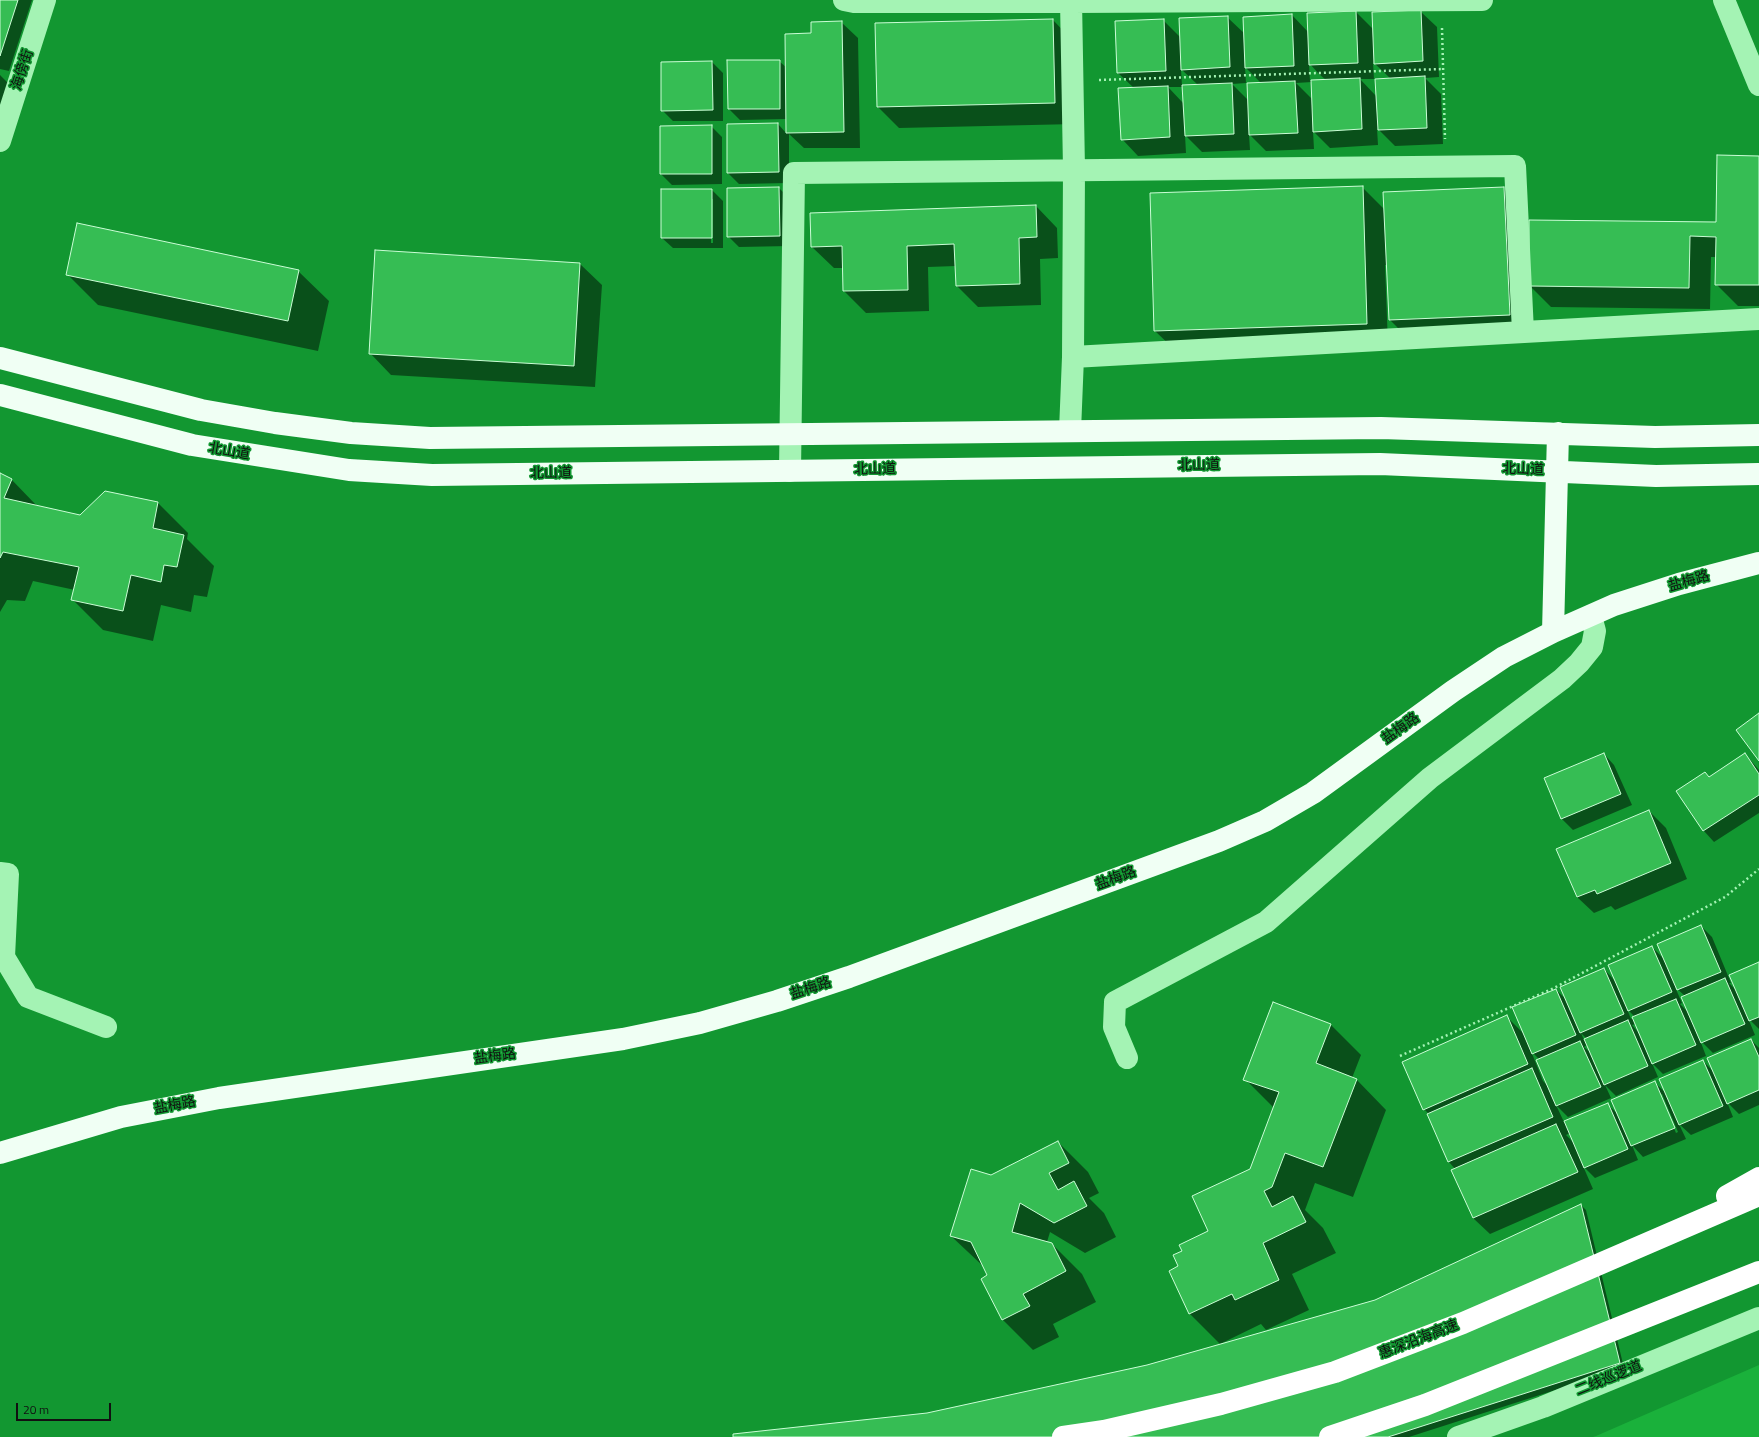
<!DOCTYPE html>
<meta charset="utf-8">
<style>
body{margin:0}
#map{position:relative;width:1759px;height:1437px;overflow:hidden;background:#129731;font-family:"Titillium Web",sans-serif}
canvas{display:block}
.scale{position:absolute;left:16px;top:1403px;width:95px;height:18px;box-sizing:border-box;border:2px solid #111;border-top:0;padding-left:5px;font-size:12px;line-height:14px;white-space:nowrap;color:#111;-webkit-text-stroke:3px #129731;paint-order:stroke}
</style>
<div id="map">
<canvas width="1759" height="1437"></canvas>
<div class="scale">20 m</div>
</div>
<script>
const context = document.querySelector('canvas').getContext('2d');
context.lineJoin = 'round';
function fill(path, color) {
  context.fillStyle = color;
  context.fill(path, 'evenodd');
}
function shape(rows) {
  const path = new Path2D();
  for (const r of rows) {
    path.moveTo(r[0], r[1]);
    for (let i = 2; i < r.length; i += 2) path.lineTo(r[i], r[i + 1]);
  }
  return path;
}
function stroke(path, color, width, dash) {
  context.strokeStyle = color;
  context.lineWidth = width;
  context.lineCap = dash ? 'butt' : 'round';
  context.setLineDash(dash || []);
  context.stroke(path);
}
function drawText(font, color, halo, rows, align = 'center') {
  context.font = font + ' "Titillium Web","Noto Sans SC",sans-serif';
  context.lineWidth = 3;
  context.setLineDash([]);
  context.textBaseline = 'middle';
  context.strokeStyle = halo;
  context.fillStyle = color;
  for (const [text, x, y, turn = 0] of rows) {
    context.save();
    context.translate(x, y);
    context.rotate((+turn || 0) * Math.PI / 180);
    context.textAlign = isNaN(turn) ? turn : align;
    if (halo) context.strokeText(text, 0, 0);
    context.fillText(text, 0, 0);
    context.restore();
  }
}
fill(shape([
 [1759,1365,1759,1437,1593,1437,1596,1436]
]), '#1ab13b');
fill(shape([
 [0,0,32,0,9,71,0,69],
 [1420,11,1437,27,1439,77,1425,78,1441,94,1443,144,1395,146,1377,128,1378,145,1330,148,1313,131,1314,149,1266,151,1249,134,1250,150,1202,152,1185,135,1186,153,1138,156,1122,139,1134,88,1118,73,1163,20,1181,38,1227,17,1245,34,1292,15,1309,33,1356,12,1374,30],
 [1373,62,1391,79,1377,97,1360,79,1374,79],
 [1309,63,1319,74,1326,80,1310,81],
 [1245,67,1262,84,1248,100,1232,84,1246,83],
 [1181,69,1198,85,1182,86],
 [1312,82,1312,99,1296,83],
 [1168,87,1183,87,1184,104],
 [1053,20,1074,42,1076,124,899,128,878,107],
 [841,22,858,38,860,148,804,148,789,134,789,183,739,184,728,173,778,124,787,134,787,119,740,120,729,109,779,61,787,68,812,34],
 [712,62,723,73,723,121,673,121,662,110],
 [0,75,10,85,0,117],
 [711,126,722,137,722,184,672,185,661,174],
 [1759,157,1759,306,1738,306,1716,284,1716,257,1711,257,1710,309,1551,307,1528,284,1531,336,1411,341,1390,320,1387,265,1385,265,1388,345,1177,352,1155,331,1362,187,1385,210,1503,188,1525,209,1528,279,1717,223],
 [779,188,790,199,790,246,739,247,728,236],
 [712,190,723,201,723,248,673,248,662,238],
 [711,199,713,199,713,243,711,243],
 [1036,206,1057,228,1058,258,1040,259,1041,305,978,307,957,286,956,266,928,267,929,311,866,313,844,291,843,268,834,268,812,247],
 [376,251,580,264,602,285,595,387,391,375,370,353],
 [298,271,329,301,318,351,98,305,67,274],
 [0,474,11,479,38,507,80,516,158,503,188,533,187,539,214,566,207,597,194,595,191,612,161,605,153,641,103,630,73,600,75,590,33,581,25,601,7,600,0,612],
 [1604,754,1614,765,1632,805,1573,830,1562,819,1545,779],
 [1745,754,1759,770,1759,813,1714,842,1704,831,1678,791,1705,773,1710,778],
 [1649,811,1666,828,1687,879,1615,910,1611,906,1594,913,1577,897,1558,850],
 [1701,926,1712,937,1731,983,1729,983,1738,992,1759,963,1759,1029,1748,1018,1755,1035,1713,1053,1700,1040,1706,1056,1663,1074,1652,1063,1658,1077,1616,1096,1605,1085,1611,1098,1568,1117,1556,1105,1564,1122,1607,1104,1619,1115,1655,1083,1667,1094,1703,1061,1714,1072,1751,1040,1759,1048,1759,1105,1739,1114,1727,1102,1733,1117,1691,1135,1679,1124,1686,1139,1643,1157,1632,1145,1638,1160,1595,1178,1583,1166,1593,1189,1490,1234,1473,1218,1455,1169,1449,1162,1429,1114,1424,1109,1507,1017,1525,1035,1556,990,1567,1000,1604,969,1616,982,1652,947,1666,961],
 [1675,987,1685,996,1689,1013,1680,1004,1682,1003],
 [1627,1009,1635,1017,1631,1019],
 [1636,1024,1639,1033,1632,1025],
 [1581,1033,1587,1039,1584,1040],
 [1587,1045,1591,1053,1584,1047],
 [1531,1051,1540,1060,1549,1087,1543,1081],
 [1660,1094,1662,1094,1678,1132,1676,1133],
 [1570,1133,1574,1143,1566,1135],
 [1331,1025,1361,1055,1352,1078,1356,1079,1386,1110,1353,1197,1315,1183,1305,1210,1323,1228,1336,1253,1292,1274,1309,1310,1266,1330,1261,1324,1220,1344,1190,1314,1180,1267,1184,1252,1209,1232,1251,1169,1274,1108,1245,1079],
 [1058,1142,1088,1172,1099,1193,1089,1198,1104,1213,1116,1237,1085,1253,1050,1232,1047,1242,1051,1243,1082,1274,1096,1302,1053,1324,1059,1337,1033,1350,1003,1320,982,1279,989,1276,984,1267,951,1236,991,1176],
 [1581,1205,1586,1210,1624,1368,1409,1437,734,1437,927,1414,1148,1366,1376,1301]
]), '#0007');
const building = shape([
 [0,0,18,0,0,56,0,0],
 [1421,10,1423,61,1374,64,1372,12,1421,10],
 [1356,11,1358,63,1309,65,1307,13,1356,11],
 [1292,14,1294,66,1245,68,1243,17,1292,14],
 [1228,16,1230,67,1181,70,1179,18,1228,16],
 [1053,19,1055,103,877,107,875,23,1053,19],
 [1164,19,1166,71,1117,73,1115,21,1164,19],
 [842,21,844,132,786,133,785,34,811,33,811,22,842,21],
 [727,60,780,60,780,109,728,109,727,60],
 [712,61,713,110,661,111,661,62,712,61],
 [1425,76,1427,128,1378,130,1375,79,1425,76],
 [1360,78,1362,129,1313,132,1311,80,1360,78],
 [1295,81,1298,133,1249,135,1247,83,1295,81],
 [1232,83,1234,134,1185,136,1182,85,1232,83],
 [1168,86,1170,137,1121,140,1118,88,1168,86],
 [778,123,779,172,727,173,727,124,778,123],
 [712,125,712,174,660,174,660,126,712,125],
 [1717,155,1759,156,1759,285,1715,285,1716,237,1690,236,1689,288,1529,286,1529,220,1716,222,1717,155],
 [1363,186,1367,324,1154,331,1150,193,1363,186],
 [779,187,780,236,727,237,727,188,779,187],
 [1504,187,1510,315,1389,320,1383,192,1504,187],
 [661,189,712,189,712,238,661,238,661,189],
 [1036,205,1037,237,1019,238,1020,284,956,286,954,244,907,246,908,290,843,291,842,246,811,247,810,213,1036,205],
 [77,223,299,270,288,321,66,275,77,223],
 [375,250,580,263,574,366,369,354,375,250],
 [0,473,12,479,4,498,80,515,105,491,158,502,153,528,184,535,177,567,164,565,161,582,131,575,123,611,71,600,79,567,3,552,0,558,0,473],
 [1759,713,1759,761,1736,730,1759,713],
 [1604,753,1621,794,1561,819,1544,778,1604,753],
 [1745,753,1759,774,1759,795,1703,831,1676,791,1705,772,1709,777,1745,753],
 [1649,810,1671,863,1597,894,1595,890,1577,897,1556,849,1649,810],
 [1701,925,1721,972,1677,990,1657,944,1701,925],
 [1652,946,1672,992,1628,1011,1608,965,1652,946],
 [1759,962,1759,1017,1749,1021,1729,975,1759,962],
 [1604,968,1624,1014,1580,1033,1560,987,1604,968],
 [1725,978,1745,1024,1701,1043,1681,997,1725,978],
 [1556,989,1576,1035,1532,1054,1512,1007,1556,989],
 [1676,999,1696,1045,1652,1064,1632,1017,1676,999],
 [1273,1002,1331,1024,1316,1063,1357,1079,1323,1167,1285,1153,1272,1187,1264,1191,1272,1207,1293,1196,1306,1222,1263,1243,1279,1280,1235,1300,1232,1294,1189,1314,1169,1271,1178,1266,1173,1255,1182,1251,1179,1245,1208,1231,1192,1196,1250,1169,1279,1092,1243,1080,1273,1002],
 [1507,1015,1528,1064,1423,1110,1402,1062,1507,1015],
 [1628,1020,1648,1066,1604,1085,1584,1039,1628,1020],
 [1751,1039,1759,1057,1759,1090,1727,1104,1707,1058,1751,1039],
 [1580,1041,1601,1087,1556,1106,1536,1060,1580,1041],
 [1703,1060,1723,1106,1679,1125,1659,1079,1703,1060],
 [1532,1068,1553,1117,1448,1162,1427,1114,1532,1068],
 [1655,1081,1675,1128,1631,1146,1611,1100,1655,1081],
 [1608,1103,1628,1149,1584,1168,1564,1121,1608,1103],
 [1556,1124,1578,1172,1473,1218,1451,1170,1556,1124],
 [1058,1141,1069,1163,1049,1173,1058,1190,1074,1181,1087,1206,1054,1223,1020,1203,1012,1232,1052,1243,1066,1271,1023,1294,1030,1306,1002,1320,981,1279,987,1275,971,1242,950,1236,971,1169,991,1175,1058,1141],
 [1581,1204,1620,1363,1388,1437,733,1437,733,1434,927,1413,1147,1365,1375,1300,1581,1204]
]);
fill(building, '#36bd54');
stroke(building, '#cbfdd6', 1);
stroke(shape([
 [1442,28,1445,139],
 [1099,80,1443,69],
 [1400,1056,1554,988,1725,897,1759,869]
]), '#a4f3b4', 2.5, [2, 3]);
stroke(shape([
 [844,0,854,2,1071,2,1482,0],
 [1724,0,1759,85],
 [0,141,45,0],
 [1073,357,1759,319],
 [1070,431,1073,357,1074,169,1071,0],
 [790,471,794,173,1515,166,1523,332],
 [0,873,8,874,4,957,28,997,106,1027],
 [1127,1058,1114,1027,1115,1002,1266,922,1430,778,1562,679,1579,663,1592,647,1595,631,1591,616],
 [1458,1437,1543,1407,1759,1318]
]), '#a4f3b4', 22);
stroke(shape([
 [0,358,201,410,275,423,351,433,430,438,1381,428,1655,437,1759,435],
 [0,395,192,445,349,470,432,475,1380,464,1656,476,1759,474],
 [1553,632,1558,433],
 [0,1153,121,1117,219,1098,623,1039,700,1023,777,1001,849,977,1219,841,1265,821,1313,793,1453,691,1504,657,1553,632,1614,605,1679,584,1759,563]
]), '#f0fff4', 22);
stroke(shape([
 [1727,1196,1759,1178],
 [1063,1437,1104,1431,1221,1404,1335,1372,1463,1323,1759,1195],
 [1330,1437,1425,1405,1759,1272]
]), '#fff', 22);
drawText('14px', '#111', '#129731', [
 ["海傍街",23,70,-72],
 ["北山道",229,452,10],
 ["北山道",1199,466,-1],
 ["北山道",875,470,-1],
 ["北山道",1523,470,2],
 ["北山道",551,474,-1],
 ["盐梅路",1689,582,-16],
 ["盐梅路",1401,729,-36],
 ["盐梅路",1116,879,-20],
 ["盐梅路",811,989,-18],
 ["盐梅路",495,1057,-8],
 ["盐梅路",175,1106,-11],
 ["惠深沿海高速",1419,1340,-21],
 ["二线巡逻道",1609,1379,-22]
]);
</script>
